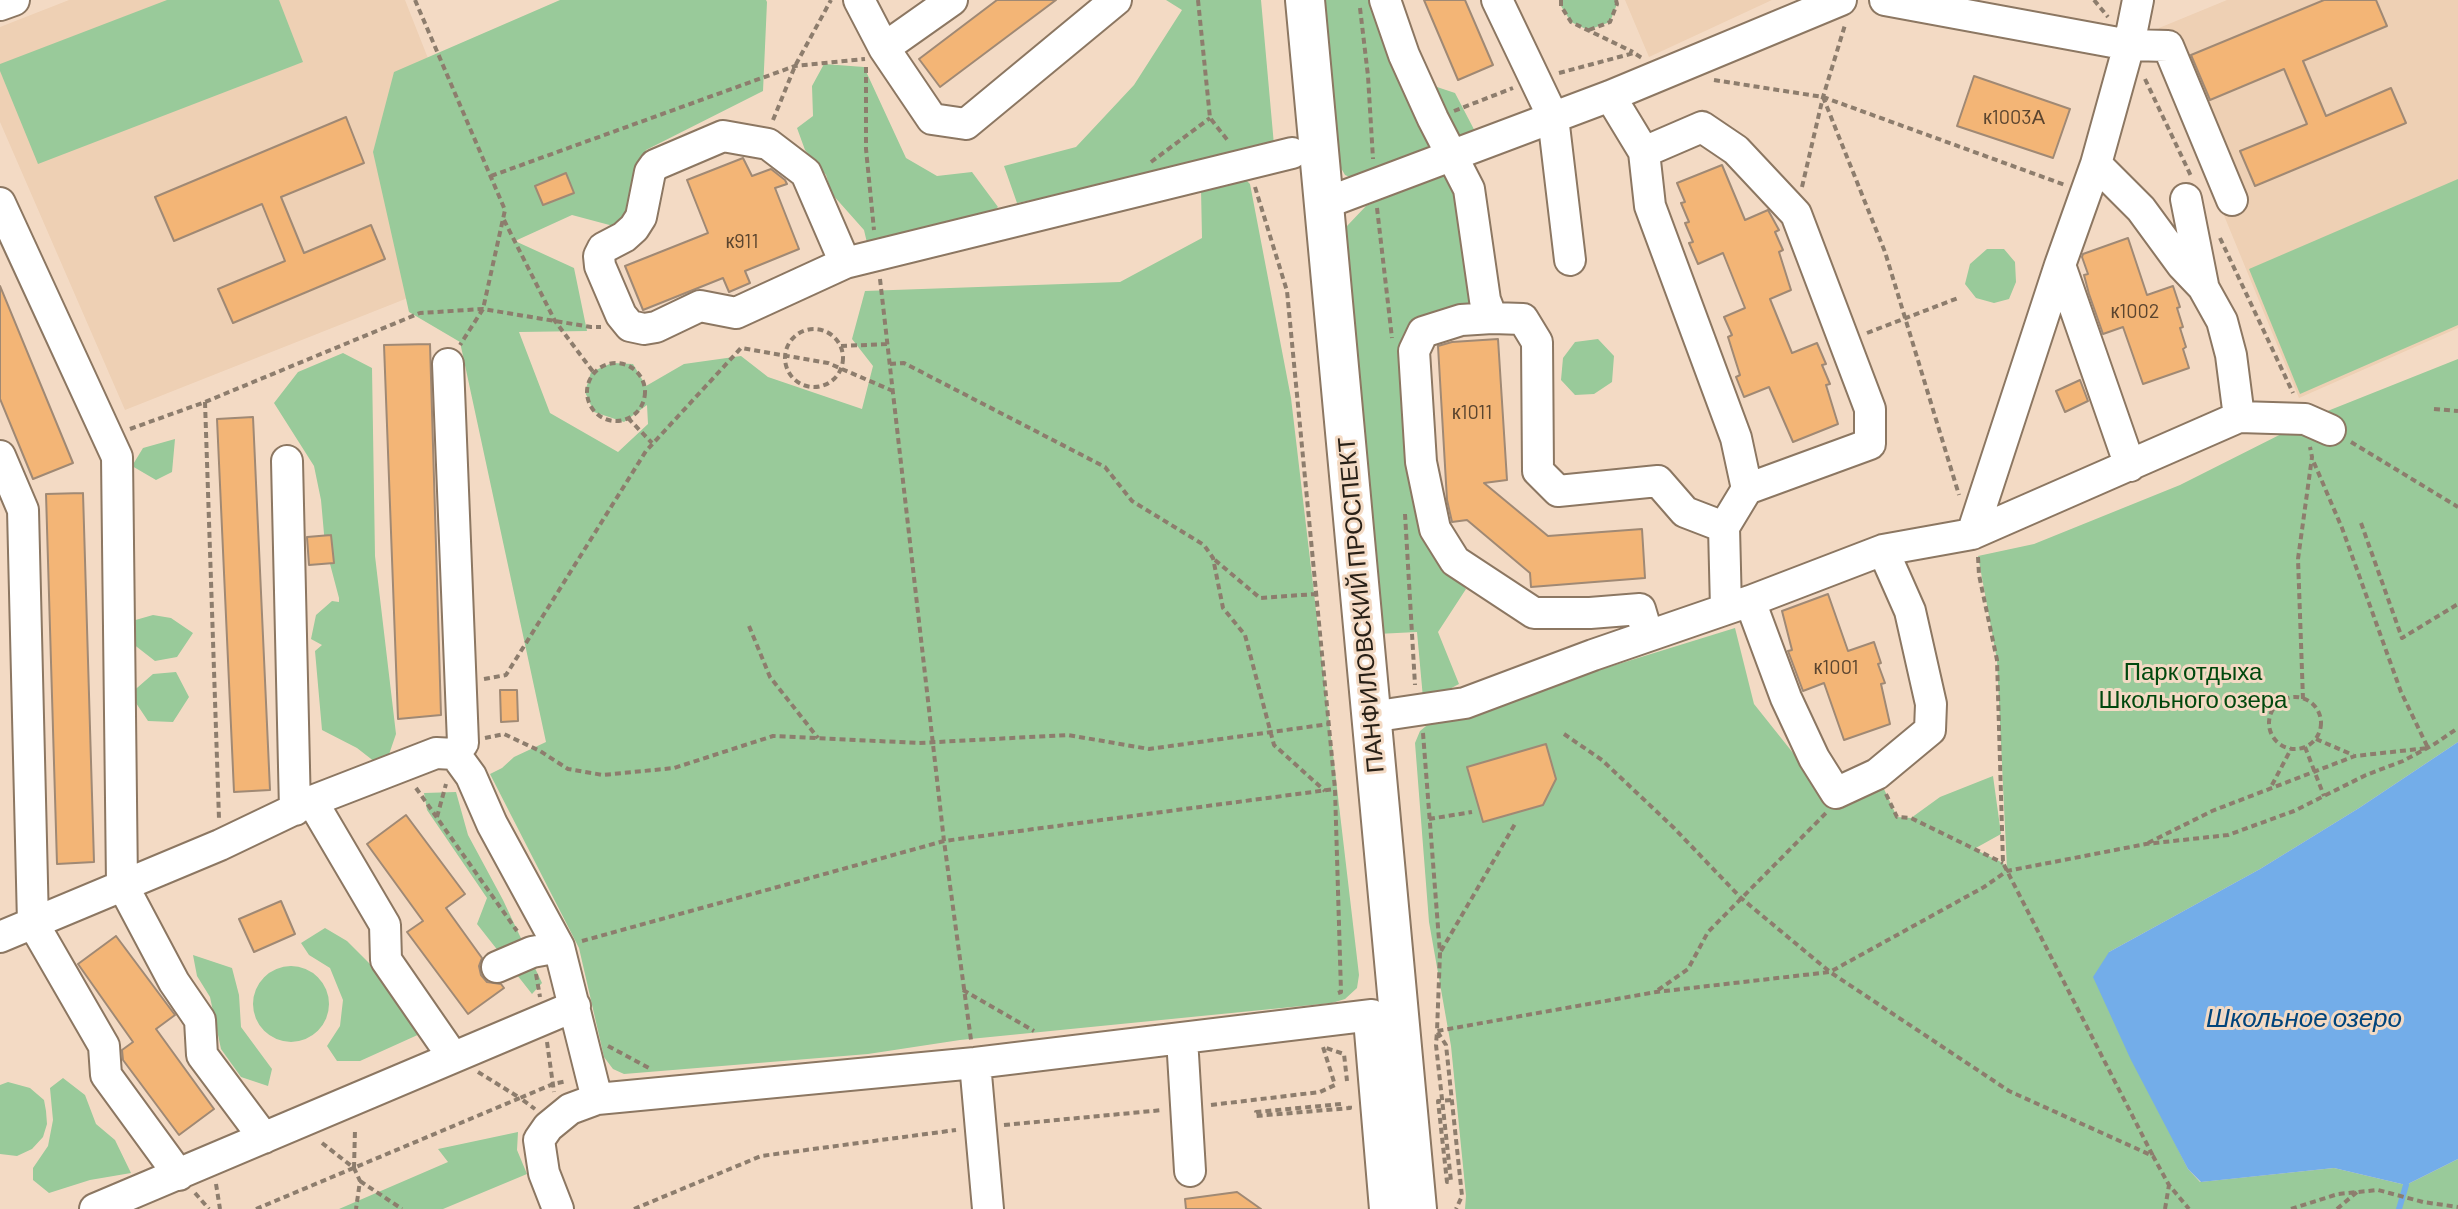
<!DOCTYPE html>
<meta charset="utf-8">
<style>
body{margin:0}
canvas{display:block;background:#f3dac4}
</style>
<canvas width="2458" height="1209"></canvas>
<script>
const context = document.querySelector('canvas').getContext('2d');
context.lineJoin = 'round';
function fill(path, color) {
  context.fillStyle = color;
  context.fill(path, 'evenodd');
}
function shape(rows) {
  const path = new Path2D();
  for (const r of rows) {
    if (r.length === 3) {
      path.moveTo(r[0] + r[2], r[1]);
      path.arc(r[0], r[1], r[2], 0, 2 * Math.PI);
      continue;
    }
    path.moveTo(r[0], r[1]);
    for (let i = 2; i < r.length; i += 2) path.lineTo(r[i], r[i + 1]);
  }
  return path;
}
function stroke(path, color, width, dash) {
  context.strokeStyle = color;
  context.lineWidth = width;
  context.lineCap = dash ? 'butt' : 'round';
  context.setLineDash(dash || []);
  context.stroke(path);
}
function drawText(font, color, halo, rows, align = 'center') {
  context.font = font + ' Barlow,sans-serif';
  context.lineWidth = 6;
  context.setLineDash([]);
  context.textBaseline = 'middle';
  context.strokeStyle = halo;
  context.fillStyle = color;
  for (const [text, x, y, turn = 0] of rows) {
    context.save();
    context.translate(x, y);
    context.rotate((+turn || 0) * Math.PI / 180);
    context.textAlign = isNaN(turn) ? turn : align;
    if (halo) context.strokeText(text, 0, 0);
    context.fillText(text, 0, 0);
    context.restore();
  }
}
fill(shape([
 [69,0,405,0,489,213,433,288,125,410,0,122,0,27],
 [1625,0,1772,0,1649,57],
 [2227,0,2458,0,2458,328,2299,398,2154,45,2159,28]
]), '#eed0b4');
fill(shape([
 [167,0,279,0,303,62,38,164,0,71,0,64],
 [560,0,766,0,767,2,763,91,646,150,634,197,617,227,572,215,515,241,574,268,587,331,519,332,550,413,618,452,648,424,647,405,624,422,594,412,585,392,591,372,612,363,633,364,646,386,684,364,741,356,768,377,862,409,873,366,852,339,865,291,1120,282,1202,238,1201,189,1245,179,1250,184,1291,398,1359,975,1357,988,1345,999,1332,1003,960,1040,868,1054,624,1074,613,1069,604,1057,579,948,490,774,502,768,514,757,546,742,460,342,409,312,373,152,394,72],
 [1166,0,1261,0,1274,145,1268,153,1017,203,1004,166,1076,147,1134,85,1182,10],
 [1325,0,1388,0,1431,85,1455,93,1479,139,1359,181,1345,175,1337,161,1334,143],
 [1561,0,1616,0,1617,4,1610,22,1588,30,1571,22,1561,6],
 [824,64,864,67,906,158,937,176,972,172,998,207,942,256,894,264,868,247,864,230,832,194,826,175,805,150,797,128,813,116,812,86],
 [1440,173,1452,175,1474,304,1407,336,1443,565,1466,589,1438,632,1459,684,1440,694,1423,698,1417,632,1377,634,1344,238,1347,226,1366,206],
 [2458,179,2458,325,2300,394,2249,269],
 [1987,249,2004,249,2015,262,2016,282,2009,299,1994,303,1976,298,1965,284,1970,264],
 [1598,339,1614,356,1612,382,1594,394,1575,395,1561,380,1563,358,1575,342],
 [343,353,372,368,375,556,396,734,384,769,357,748,322,730,315,651,322,645,311,639,316,615,332,601,339,602,339,598,325,545,321,500,314,466,274,403,298,372],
 [2458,359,2458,742,2359,808,2260,869,2109,952,2115,1022,2188,1169,2200,1182,2334,1168,2406,1185,2458,1159,2458,1209,1465,1209,1466,1196,1451,1046,1429,922,1415,743,1420,731,1431,722,1735,628,1754,704,1809,773,1877,774,1897,817,1911,818,1940,797,1993,776,2001,834,1974,849,2003,863,2007,869,1997,660,1978,556,2034,544,2180,485,2325,412],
 [175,439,172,472,156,480,132,466,143,448],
 [153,615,171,618,193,633,177,657,155,661,128,640,132,621],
 [176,672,189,697,173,722,148,721,130,694,153,674],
 [456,792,468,835,503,900,542,983,532,994,477,924,487,898,427,810,424,793],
 [325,928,347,941,385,979,422,1033,360,1061,337,1061,327,1046,340,1026,343,1000,330,968,309,955,301,943],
 [193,955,232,968,239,995,241,1027,272,1069,268,1086,241,1077,221,1049,210,997,197,976],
 [291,1004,38],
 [63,1078,85,1095,96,1124,115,1140,131,1173,90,1180,49,1193,33,1180,33,1168,48,1146,53,1120,50,1088],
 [8,1082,30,1088,44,1100,46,1111,47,1124,43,1137,32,1149,17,1156,0,1154,0,1085],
 [518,1132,517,1150,527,1174,443,1209,339,1209,448,1162,438,1149]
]), '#99ca9a');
fill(shape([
 [2458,742,2458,1159,2406,1185,2334,1168,2201,1182,2188,1169,2131,1060,2093,977,2109,952,2260,869,2359,808]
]), '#73ade9');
stroke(shape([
 [2399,1209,2406,1185]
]), '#73ade9', 6);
const building = shape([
 [997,0,1056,0,940,87,919,59,997,0],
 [1424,0,1465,0,1493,65,1458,80,1424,0],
 [2324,0,2376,0,2387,26,2303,61,2326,116,2391,88,2406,123,2255,186,2240,151,2307,124,2284,69,2210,100,2191,55,2324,0],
 [1974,76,2070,109,2053,158,1957,126,1974,76],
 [346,117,364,163,281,197,304,253,371,225,385,259,233,323,218,289,285,261,262,204,174,241,155,197,346,117],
 [743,158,752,176,771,169,785,180,787,184,775,188,799,249,745,271,750,283,729,292,723,278,643,310,625,266,708,233,687,180,743,158],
 [1722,165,1745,220,1768,210,1779,230,1775,232,1783,250,1779,252,1791,290,1770,299,1792,353,1817,343,1826,364,1822,365,1830,384,1826,385,1838,424,1793,442,1769,387,1744,397,1736,377,1740,375,1728,337,1732,335,1724,317,1745,308,1723,253,1698,264,1689,243,1693,242,1685,223,1689,222,1681,203,1685,202,1677,183,1722,165],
 [566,173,574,193,543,205,535,186,566,173],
 [2128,238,2147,295,2173,286,2180,307,2177,308,2183,327,2180,328,2186,347,2183,349,2189,368,2143,384,2123,327,2103,334,2089,294,2084,275,2088,274,2082,257,2083,254,2128,238],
 [0,286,73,463,33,479,0,399,0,286],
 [1498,339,1507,480,1484,483,1548,536,1642,529,1645,578,1531,587,1530,573,1467,520,1452,522,1447,500,1438,346,1452,342,1498,339],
 [430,344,441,715,398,719,384,345,430,344],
 [2080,380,2088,401,2065,412,2056,391,2080,380],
 [253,417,270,790,234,792,217,419,253,417],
 [83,493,94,862,57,864,46,494,83,493],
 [331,535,334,563,309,565,307,537,331,535],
 [1828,594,1848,651,1874,642,1881,663,1878,664,1885,683,1881,684,1890,724,1844,740,1824,683,1803,691,1788,651,1792,650,1782,611,1828,594],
 [500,690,517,690,518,721,501,722,500,690],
 [1546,744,1556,779,1543,805,1483,822,1467,767,1546,744],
 [406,815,465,894,446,908,482,958,479,966,481,975,487,982,501,984,504,988,468,1014,407,932,423,921,367,844,406,815],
 [281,901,295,934,254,952,239,919,281,901],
 [116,936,175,1015,156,1029,214,1109,179,1135,123,1060,122,1050,133,1042,78,964,116,936],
 [1237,1192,1261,1209,1186,1209,1185,1199,1237,1192]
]);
fill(building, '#f3b576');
stroke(building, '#a08974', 2);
const minor = shape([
 [859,0,884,48,932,119,966,124,1116,0],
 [1385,0,1404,55,1433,119,1469,189,1485,300,1492,318,1523,319,1537,342,1538,471,1558,491,1658,481,1685,512,1724,527],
 [1497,0,1553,117,1570,260],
 [1885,0,2129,45,2168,46,2232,200],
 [0,5,14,0],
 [884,48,952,0],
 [1610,96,1644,152,1650,206,1736,438,1747,489,1724,527,1726,609],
 [1644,152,1702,127,1736,150,1796,214,1870,409,1870,444,1747,489],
 [2186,199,2203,285],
 [0,203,117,457,122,884,174,982,200,1020,202,1055,264,1138],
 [1323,204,1610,96,1841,0],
 [845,263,806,173,768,144,723,136,655,165,650,172,641,217,634,228,624,237,603,248,599,256,600,266,621,315,630,326,644,329,656,327,700,306,736,313,845,263,1292,153],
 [2060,265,2130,466],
 [1492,318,1461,320,1423,332,1414,351,1421,462,1435,529,1455,561,1534,613,1590,613,1640,609,1648,636],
 [448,364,463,743,455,754],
 [2239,417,2305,419,2330,430],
 [0,456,23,510,33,923,104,1046,106,1075,179,1175],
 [287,461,295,810],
 [1972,534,2239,417,2231,355,2222,321,2203,287,2182,265,2141,209,2096,164],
 [1750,601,1786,698,1814,758,1836,793,1877,774,1930,730,1931,704,1910,611,1883,550],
 [1371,717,1465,703,1593,655,1750,601,1883,550,1972,534,2060,265,2096,164,2129,45,2138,0],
 [312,801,385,925,386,960,453,1057],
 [0,937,220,845,312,801,436,753,455,754,471,776,492,824,559,947,597,1099],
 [497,967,532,952,559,947],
 [1182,1038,1190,1171],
 [975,1063,988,1209],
 [95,1209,575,1006],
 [558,1209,544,1173,539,1140,548,1127,570,1109,597,1099,975,1063,1372,1015]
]);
const major = shape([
 [1305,0,1417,1209],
 [1374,1031,1389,1209]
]);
stroke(minor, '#8c7762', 34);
stroke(major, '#8c7762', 42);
stroke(shape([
 [415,0,505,210,483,309,460,345],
 [1198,0,1210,118,1229,142],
 [1561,0,1561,6,1571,22,1633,52],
 [2094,0,2108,17],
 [1360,8,1368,76,1373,159],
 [1589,30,1610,22,1617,4,1616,0],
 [866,67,866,149,874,230],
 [1559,73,1634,53,1642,58],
 [2145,79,2191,176],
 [1714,80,1823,97,2065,185],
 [1823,97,1885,252,1959,495],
 [1454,111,1513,88],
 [773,120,795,66,831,0],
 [1151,162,1210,118],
 [491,176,795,66,865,59],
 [1255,187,1287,291,1335,789,1341,992,1338,993],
 [1802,187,1823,97,1845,25],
 [1377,208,1392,338],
 [504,220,555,321,594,373],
 [2220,238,2293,393],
 [880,279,944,841,971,1040],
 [814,358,29],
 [1867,333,1958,298],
 [841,346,888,344],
 [616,392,29],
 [890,364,904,363,1105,467,1132,501,1204,545,1213,558,1223,608,1245,635,1274,745,1325,791],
 [205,402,219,819],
 [2434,409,2458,411],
 [628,418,652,443],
 [130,429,205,402,420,313,483,309,591,327,601,327],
 [2351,442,2458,507],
 [1405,514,1415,685],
 [2361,523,2402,638,2458,604],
 [1978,557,1979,575,1997,660,2003,863,2153,1156],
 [1215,560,1260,598,1316,594],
 [749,626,770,677,818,738],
 [484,679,506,675,646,451,741,348,828,363,893,391],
 [2295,723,26],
 [2303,699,2298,559,2312,457,2310,447],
 [1423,733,1440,953,1437,1031,1446,1045,1462,1196,1456,1209],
 [1564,734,1602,760,1674,828,1741,898,1830,972,2009,1091,2153,1156,2169,1185,2189,1209],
 [485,738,504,734,540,751,568,769,603,775,674,768,773,736,919,743,1068,735,1149,749,1329,724],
 [2316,739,2353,755],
 [2305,747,2324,796],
 [2272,785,2291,749],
 [416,788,517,931],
 [1886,794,1897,817,1911,818,2003,863],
 [437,817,446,784],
 [1429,819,1472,812],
 [2148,843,2212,811,2355,756,2428,748,2401,692,2342,528,2312,458],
 [582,941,944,841,1335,789],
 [1441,951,1515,824],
 [536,974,540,997],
 [963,990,1034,1031],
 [1658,990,1688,969,1708,932,1826,813],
 [547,1042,554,1092],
 [608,1046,649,1068],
 [478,1072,520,1098,553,1084,567,1081],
 [1451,1100,1438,1101,1447,1182,1451,1181,1442,1099,1436,1045,1437,1031,1656,992,1830,972,1984,887,2007,871,2146,844,2228,835,2294,811,2366,775,2403,761,2433,745,2458,728],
 [1341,1104,1256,1112,1256,1116,1350,1108,1350,1105],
 [1211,1105,1320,1092,1335,1085,1323,1047,1344,1054,1347,1081],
 [1004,1125,1163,1110],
 [322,1143,354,1168,360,1181,356,1209],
 [354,1168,355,1129],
 [360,1181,402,1209],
 [216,1184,220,1209],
 [195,1193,209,1209],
 [256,1209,520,1098,535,1109],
 [634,1209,761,1156,956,1130],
 [2165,1209,2169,1185],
 [2291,1209,2338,1194,2378,1190,2423,1202,2458,1207],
 [2337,1209,2357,1192]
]), '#8d7d6d', 4, [6, 4]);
stroke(minor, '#fff', 30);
stroke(major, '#fff', 38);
drawText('20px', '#5b452f', null, [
 ["к1003А",2014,117],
 ["к911",742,241],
 ["к1002",2135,311],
 ["к1011",1472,412],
 ["к1001",1836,667]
]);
drawText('24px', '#282017', '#f3dac4', [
 ["ПАНФИЛОВСКИЙ ПРОСПЕКТ",1361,605,-95]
]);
drawText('24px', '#00480d', '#f3dac4', [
 ["Парк отдыха",2193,672],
 ["Школьного озера",2193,700]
]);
drawText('italic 26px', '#00447b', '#f3dac4', [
 ["Школьное озеро",2304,1018]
]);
</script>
